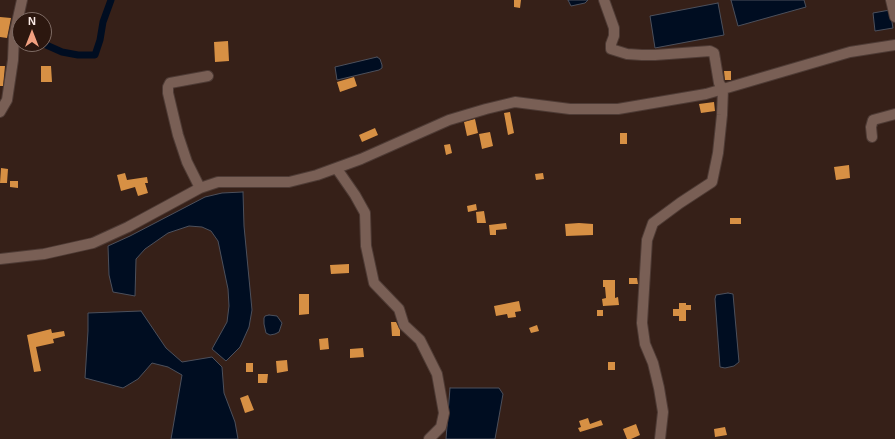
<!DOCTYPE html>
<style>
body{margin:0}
#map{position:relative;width:895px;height:439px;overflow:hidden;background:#362018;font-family:Arial,sans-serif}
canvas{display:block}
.north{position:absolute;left:12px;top:12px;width:40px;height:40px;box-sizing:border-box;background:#2c170f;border:1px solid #7f6c65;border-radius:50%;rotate:0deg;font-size:11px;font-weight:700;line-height:16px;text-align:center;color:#fcece7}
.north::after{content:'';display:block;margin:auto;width:14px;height:18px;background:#f2a080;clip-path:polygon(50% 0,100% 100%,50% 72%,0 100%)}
</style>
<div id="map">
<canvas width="895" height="439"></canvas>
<div class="north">N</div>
</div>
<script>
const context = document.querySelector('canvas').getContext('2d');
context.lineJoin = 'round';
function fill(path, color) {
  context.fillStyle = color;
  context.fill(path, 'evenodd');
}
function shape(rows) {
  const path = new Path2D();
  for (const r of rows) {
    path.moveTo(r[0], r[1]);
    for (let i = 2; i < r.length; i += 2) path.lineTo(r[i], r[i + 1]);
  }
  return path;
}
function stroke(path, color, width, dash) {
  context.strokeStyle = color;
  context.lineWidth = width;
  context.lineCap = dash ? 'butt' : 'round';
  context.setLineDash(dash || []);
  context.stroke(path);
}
const water = shape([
 [568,0,588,0,585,3,571,6,568,0],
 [731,0,804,0,806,7,738,26,731,0],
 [718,3,724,35,655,48,650,16,718,3],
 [890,10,893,28,875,31,873,13,890,10],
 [377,57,380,59,382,65,382,68,379,70,337,80,335,67,377,57],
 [243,192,244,226,252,310,249,327,240,347,226,361,212,349,227,322,229,306,228,289,218,241,211,231,202,227,189,226,168,233,145,249,136,259,135,296,113,292,109,275,108,246,130,236,205,197,222,193,243,192],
 [728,293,733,294,739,362,734,366,725,368,720,367,715,299,716,295,728,293],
 [141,311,166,348,182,362,212,357,222,367,224,393,235,422,238,439,171,439,182,375,168,367,152,363,138,379,123,388,85,378,88,331,88,313,141,311],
 [269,315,277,316,282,323,279,332,275,334,270,335,266,333,264,324,264,318,265,316,269,315],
 [450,388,499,388,503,394,495,439,446,439,450,388]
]);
fill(water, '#000d21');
stroke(water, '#4c505c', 1);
stroke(shape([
 [44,44,62,52,78,55,95,55,100,40,103,22,111,0]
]), '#000d21', 7);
fill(shape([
 [514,0,521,0,520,8,514,7],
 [0,17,11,18,7,38,0,37],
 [228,41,229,61,215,62,214,42],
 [0,66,5,66,3,86,0,86],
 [41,66,51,66,52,82,41,82],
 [724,71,731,71,731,80,725,80],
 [354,77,357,86,340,92,337,82],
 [714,102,715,111,701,113,699,104],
 [510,112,514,133,508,135,504,113],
 [475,119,478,133,467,136,464,122],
 [375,128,378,135,362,142,359,135],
 [490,132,493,146,482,149,479,134],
 [620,133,627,133,627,144,620,144],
 [450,144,452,153,446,155,444,145],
 [849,165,850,178,836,180,834,167],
 [1,168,8,169,7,183,0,183],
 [125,173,127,180,147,177,148,183,145,183,148,193,138,196,135,187,121,191,117,175],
 [543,173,544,179,536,180,535,174],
 [10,181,18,181,18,188,10,187],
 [476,204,477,210,468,212,467,206],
 [484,211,486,223,477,223,476,212],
 [730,218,741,218,741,224,730,224],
 [506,223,507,229,496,230,496,235,490,235,489,225],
 [579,223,593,224,593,235,566,236,565,224],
 [349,264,349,273,331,274,330,265],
 [629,278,637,278,638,284,629,284],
 [603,280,615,280,615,298,618,297,619,305,603,306,602,299,606,298,605,287,603,287],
 [299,294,309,294,309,314,299,315],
 [519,301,521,311,515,312,516,317,508,318,507,314,496,316,494,306],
 [679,303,686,303,686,305,691,305,691,310,686,310,686,321,679,321,679,316,673,316,673,309,679,309],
 [597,310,603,310,603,316,597,316],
 [391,322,396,322,400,330,400,336,392,336],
 [537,325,539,331,531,333,529,328],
 [51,329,52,333,64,331,65,336,53,339,54,343,36,347,41,371,34,372,27,335],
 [328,338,329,349,320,350,319,339],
 [363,348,364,357,350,358,350,349],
 [287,360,288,371,277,373,276,361],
 [608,362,615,362,615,370,608,370],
 [246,363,253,363,253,372,246,372],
 [258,374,268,374,267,383,258,383],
 [248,395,254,410,245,413,240,398],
 [588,418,590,424,601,420,603,425,580,432,578,428,581,427,579,421],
 [636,424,640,435,631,439,627,439,623,429],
 [725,427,727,435,715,437,714,429]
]), '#d79044');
const minor = shape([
 [604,0,614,28,614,36,611,44,611,49,627,54,642,55,655,55,710,51,714,53,719,83,723,89,722,115,718,153,712,182,680,203,653,223,647,240,642,323,645,344,653,363,659,388,663,412,660,439],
 [891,0,895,17],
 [0,112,7,100,13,60,14,36,22,0],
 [872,137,871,127,873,120,895,114],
 [337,169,355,195,365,213,366,246,374,283,399,309,404,325,420,340,437,374,444,413,441,427,429,439],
 [200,188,187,162,178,135,168,93,168,87,170,83,208,76],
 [0,259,44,254,93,243,128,227,200,188,218,182,289,182,317,175,361,159,449,120,486,109,515,102,570,109,618,109,706,94,850,52,895,45]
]);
stroke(minor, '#4e3b35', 12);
stroke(minor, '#795f55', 10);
</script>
